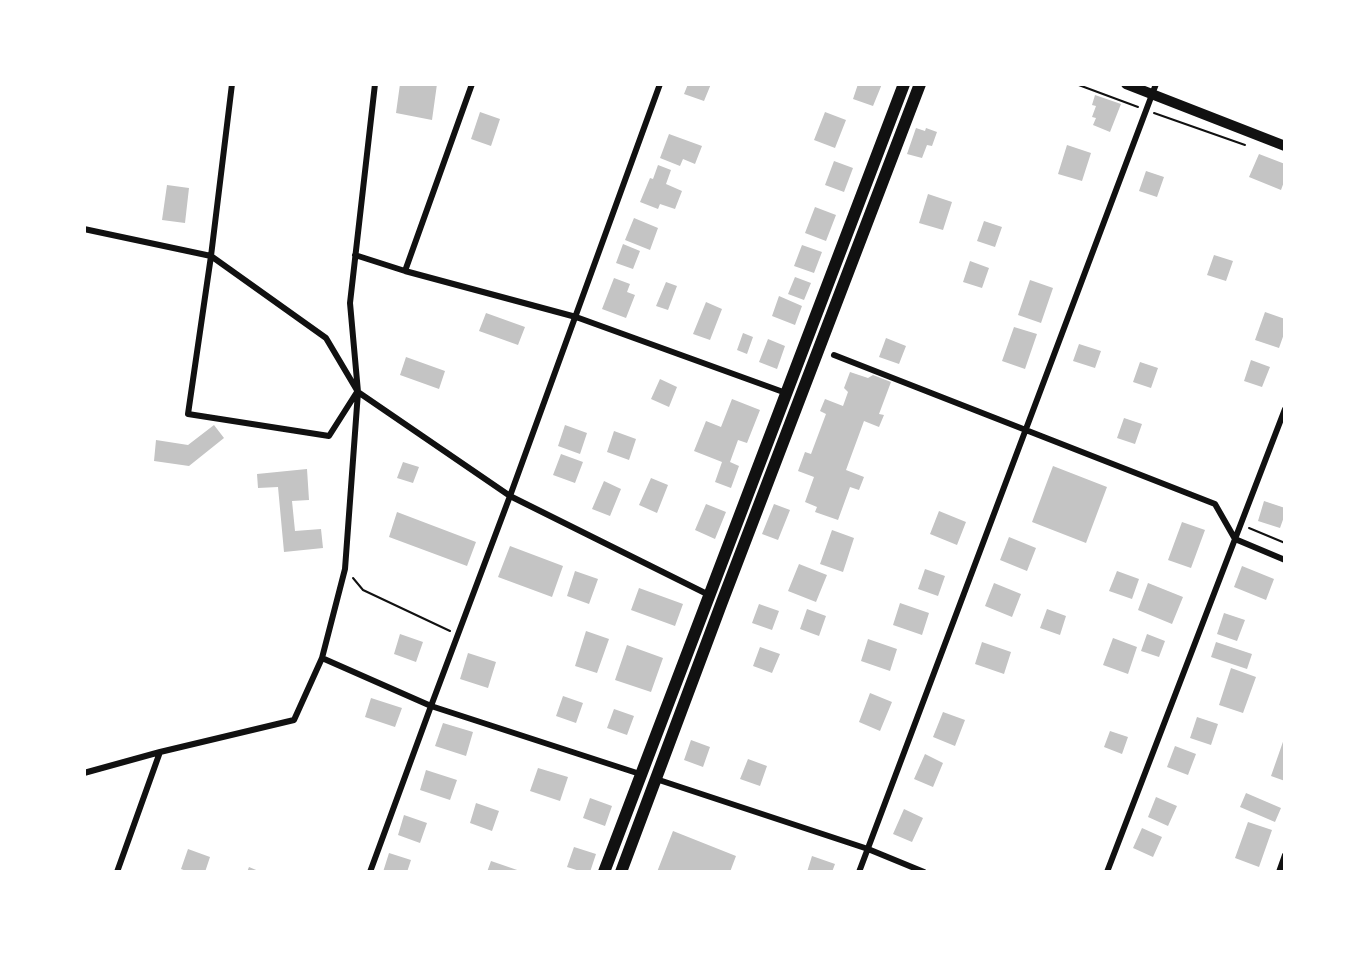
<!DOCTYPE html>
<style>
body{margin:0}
#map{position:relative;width:1369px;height:956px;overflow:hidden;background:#fff;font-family:"Nunito Sans",sans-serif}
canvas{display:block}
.frame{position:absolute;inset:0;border:86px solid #fff;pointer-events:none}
</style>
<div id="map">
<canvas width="1369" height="956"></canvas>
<div class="frame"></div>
</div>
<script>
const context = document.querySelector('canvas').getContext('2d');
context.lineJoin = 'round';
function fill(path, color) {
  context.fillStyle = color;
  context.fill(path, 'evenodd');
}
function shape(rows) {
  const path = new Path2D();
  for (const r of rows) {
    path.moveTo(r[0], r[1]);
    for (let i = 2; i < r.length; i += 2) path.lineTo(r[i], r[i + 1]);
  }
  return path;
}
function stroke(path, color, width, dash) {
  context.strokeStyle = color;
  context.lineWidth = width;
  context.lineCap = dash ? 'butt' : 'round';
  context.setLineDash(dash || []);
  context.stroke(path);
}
fill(shape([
 [400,84,437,84,432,120,396,113],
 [688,84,711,84,704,101,684,94],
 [858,84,882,84,873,106,853,99],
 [1095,95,1121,104,1110,132,1093,125,1096,118,1092,117,1096,106,1092,105],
 [480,112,500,119,491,146,471,139],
 [825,112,846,120,835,148,814,140],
 [916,128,925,131,926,128,937,132,932,146,927,145,922,158,907,154],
 [669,134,702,146,695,164,683,159,680,166,660,158],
 [1067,145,1091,153,1082,181,1058,174],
 [1259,154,1285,164,1285,179,1281,190,1249,177],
 [834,161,853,168,844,192,825,185],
 [658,165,671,170,666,184,682,191,675,209,660,204,658,209,640,202,650,178,653,179],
 [1146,171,1164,177,1157,197,1139,191],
 [167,185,189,188,185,223,162,220],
 [928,194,952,202,943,230,919,223],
 [815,207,836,215,826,241,805,233],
 [634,218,658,228,650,250,625,240],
 [984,221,1002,227,995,247,977,241],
 [623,244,640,251,633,269,616,263],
 [802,245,822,252,814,273,794,266],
 [1214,255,1233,261,1226,281,1207,275],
 [970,261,989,268,982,288,963,282],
 [795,277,811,283,804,300,788,294],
 [614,278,630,284,627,292,635,295,626,318,602,309],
 [1030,280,1053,288,1041,323,1018,315],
 [666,282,677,286,668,310,656,306],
 [779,296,802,306,795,325,772,316],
 [706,302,722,309,710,340,693,334],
 [1265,312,1285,319,1285,331,1279,348,1255,340],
 [486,313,525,327,518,345,479,331],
 [1014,327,1037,334,1025,369,1002,361],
 [743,333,753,337,747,354,737,350],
 [886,338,906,346,899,364,879,357],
 [768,339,785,346,777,369,759,362],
 [1079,344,1101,351,1095,368,1073,361],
 [406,357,445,371,439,389,400,375],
 [1251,360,1270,367,1262,387,1244,381],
 [1140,362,1158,368,1151,388,1133,382],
 [850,372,868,378,873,375,891,382,879,414,884,415,879,427,864,421,846,470,864,477,859,490,850,487,838,520,815,512,817,507,805,502,814,477,798,471,805,452,811,454,826,414,820,411,825,399,843,406,848,392,844,388],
 [660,379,677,387,669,407,651,399],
 [732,399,760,410,747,443,738,440,730,462,739,466,731,488,715,482,722,462,694,451,706,421,721,427],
 [1124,418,1142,424,1135,444,1117,438],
 [214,425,224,438,189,466,154,461,156,440,188,445],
 [565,425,587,433,580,454,558,446],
 [614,431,636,439,629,460,607,452],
 [561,454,583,462,575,483,553,475],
 [403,462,419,467,413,483,397,478],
 [1053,466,1107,487,1086,543,1032,522],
 [307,469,309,500,292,501,295,531,321,529,323,548,284,552,278,487,258,488,257,474],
 [651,478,668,485,657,513,639,505],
 [604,481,621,489,610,516,592,509],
 [1264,501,1285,508,1285,514,1280,528,1258,521],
 [706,504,726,512,715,539,695,530],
 [774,504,790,510,778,540,762,534],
 [939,511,966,522,957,545,930,534],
 [397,512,476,542,467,566,389,537],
 [1182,522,1205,530,1191,568,1168,560],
 [832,530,854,538,843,572,820,564],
 [1009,537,1036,548,1027,571,1000,560],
 [510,546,563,566,552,597,498,577],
 [799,564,827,575,816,602,788,591],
 [1242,566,1274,579,1266,600,1234,587],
 [925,569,945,576,938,596,918,589],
 [575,571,598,579,589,604,567,596],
 [1117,571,1139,579,1132,599,1109,591],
 [994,583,1021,594,1012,617,985,606],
 [1148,583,1183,597,1172,624,1138,610],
 [639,588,683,604,675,626,631,610],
 [900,603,929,613,922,635,893,625],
 [759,604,779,611,772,630,752,623],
 [807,609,826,616,819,636,800,629],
 [1047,609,1066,616,1060,635,1040,628],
 [1224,613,1245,620,1237,641,1217,634],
 [586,631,609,639,597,673,575,666],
 [400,634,423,642,416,662,394,654],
 [1147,634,1165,641,1159,657,1141,651],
 [1113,638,1137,647,1128,674,1103,665],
 [868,639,897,649,890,671,861,661],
 [982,642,1011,652,1004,674,975,664],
 [1216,642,1252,654,1247,669,1211,657],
 [627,645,663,658,651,692,615,680],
 [760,647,780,654,772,673,753,666],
 [468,653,496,662,488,688,460,679],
 [1231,668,1256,677,1243,713,1219,705],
 [870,693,892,702,880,731,859,722],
 [563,696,583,703,576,723,556,716],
 [371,698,402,708,395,727,365,717],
 [614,709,634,716,627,735,607,728],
 [943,712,965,720,955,746,933,737],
 [1197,717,1218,724,1211,745,1190,738],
 [443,723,473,732,466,756,435,746],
 [1110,731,1128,737,1122,754,1104,747],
 [1285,736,1285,781,1271,776],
 [691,740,710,747,703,767,684,760],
 [1175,746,1196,754,1188,775,1167,767],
 [925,754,943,763,933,787,914,779],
 [748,759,767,766,760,786,740,779],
 [538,768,568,777,560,801,530,791],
 [426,770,457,780,450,800,420,790],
 [1246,793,1281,808,1275,822,1240,807],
 [1156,797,1177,806,1168,826,1148,817],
 [590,798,612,806,605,826,583,818],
 [476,803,499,811,492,831,470,823],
 [904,809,923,818,912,842,893,834],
 [404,815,427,823,420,843,398,835],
 [1248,822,1272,830,1259,867,1235,858],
 [1142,828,1162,837,1153,857,1133,848],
 [673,831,736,856,730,872,657,872],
 [574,847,596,854,590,872,583,872,567,867],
 [188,849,210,857,205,872,189,872,181,869],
 [389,853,411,860,407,872,383,872],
 [812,856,835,864,832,872,807,872],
 [491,861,523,872,487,872],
 [249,867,261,872,247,872]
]), '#c4c4c4');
stroke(shape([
 [1076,84,1138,107],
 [84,88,84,84],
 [1154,113,1245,145],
 [1249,528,1285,543],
 [353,578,363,590,450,631]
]), '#111', 2);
stroke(shape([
 [232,84,211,256,188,414,329,436,357,392],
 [84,229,211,256,326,338,358,392,510,496,709,595],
 [355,255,405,271,576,317,786,393],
 [405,271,472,84],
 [834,355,1215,504,1235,539,1285,560],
 [322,658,431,706,640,774],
 [84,773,160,752,294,720,322,658,345,569,358,392,350,303,375,84],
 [656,779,868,849,924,872],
 [117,872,160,752],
 [370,872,431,706,510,496,660,84],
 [859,872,1156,84],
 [1107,872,1285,409],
 [1279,872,1285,855]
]), '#111', 6);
stroke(shape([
 [1126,84,1285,146]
]), '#111', 10);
stroke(shape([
 [604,872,904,84],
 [621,872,722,602,920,84]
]), '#111', 12);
</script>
